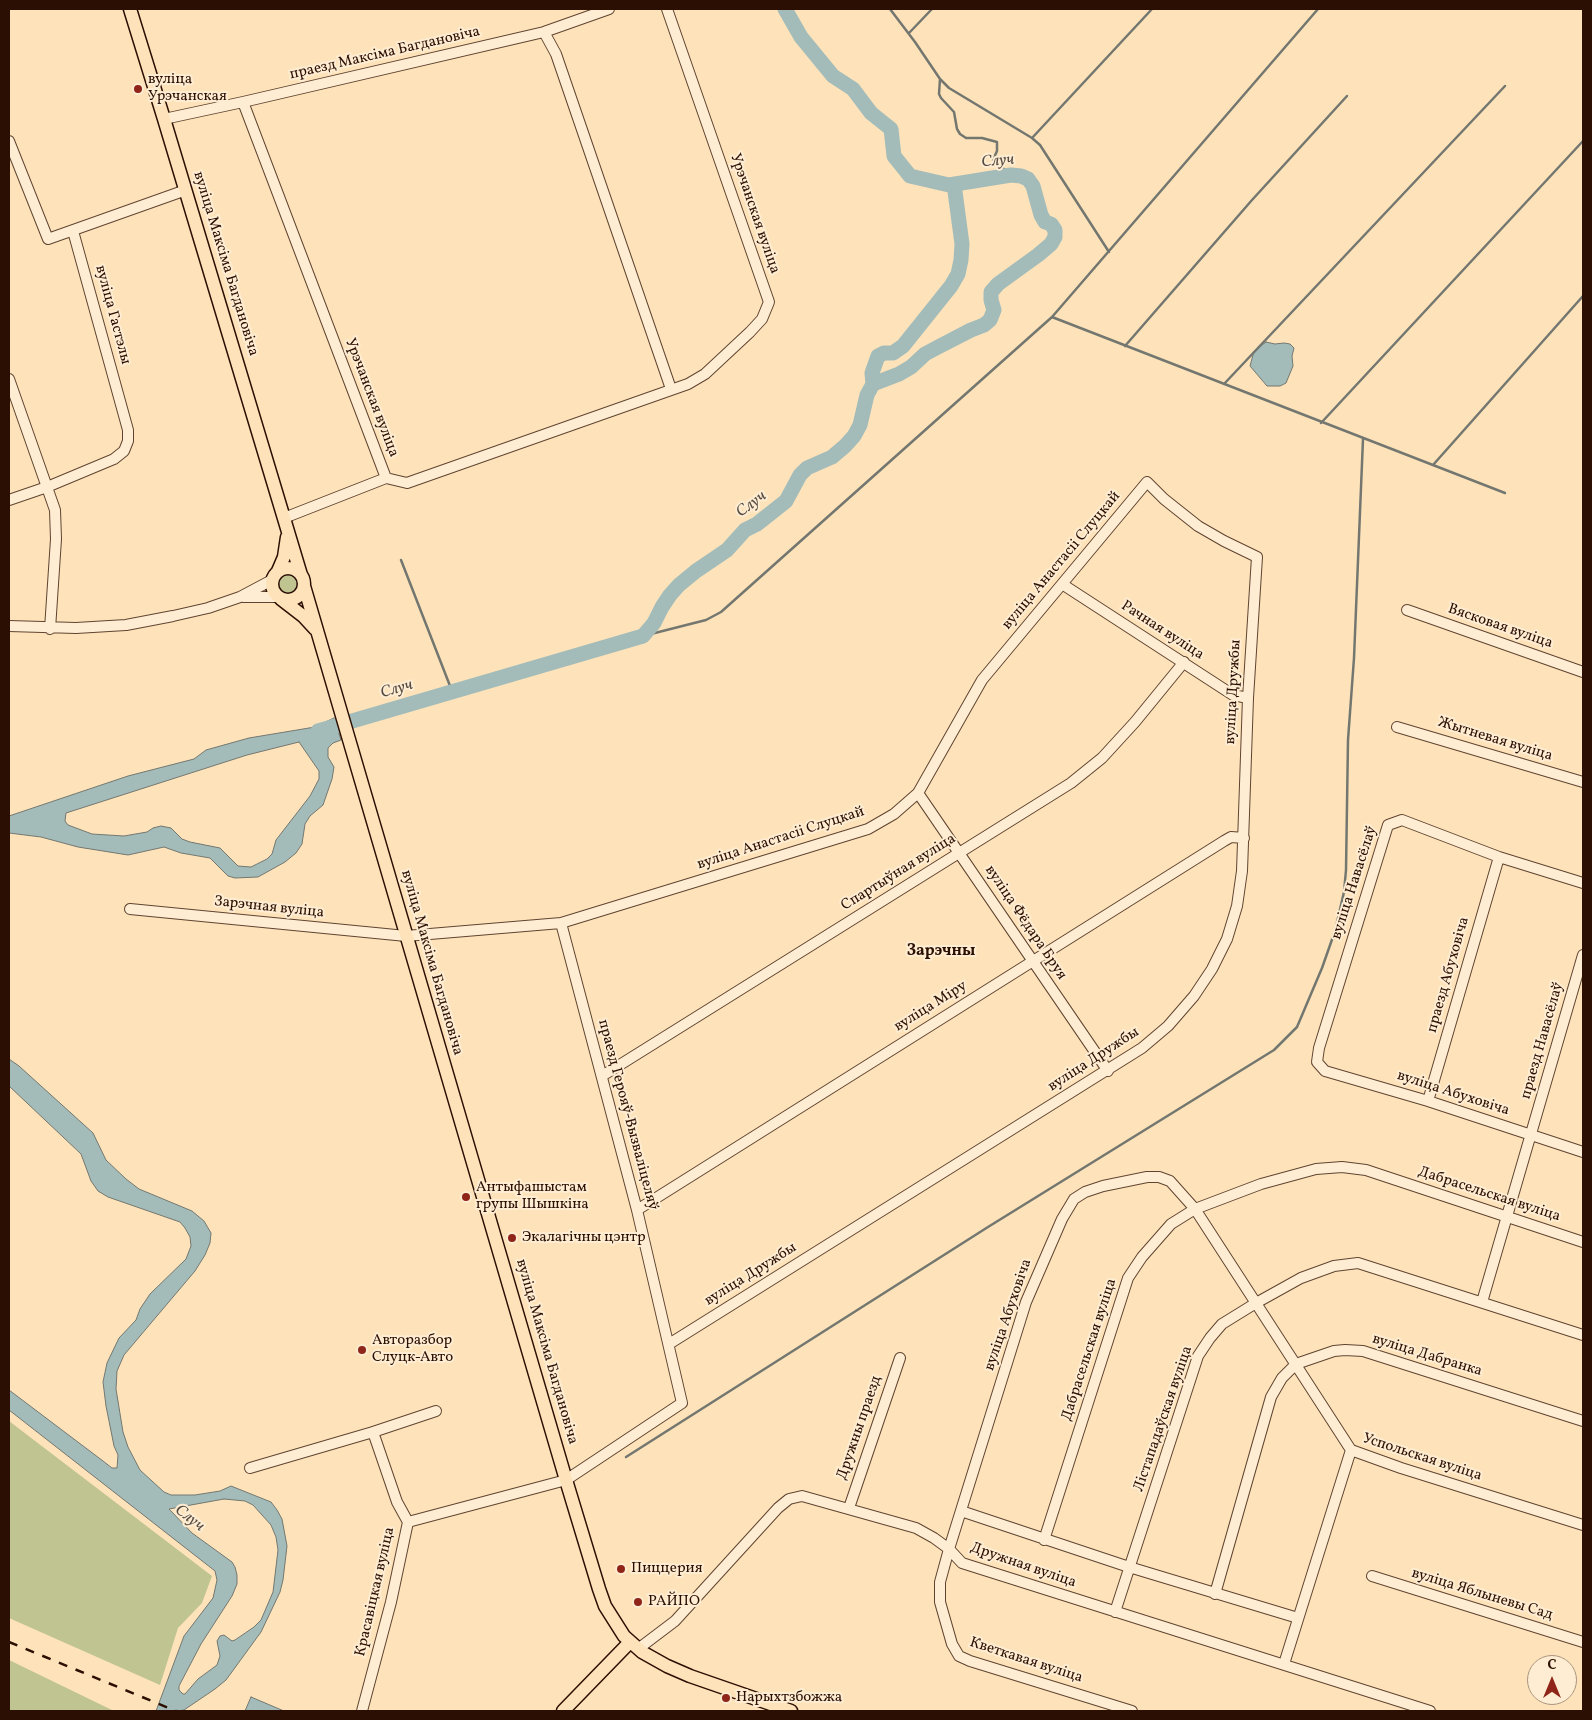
<!DOCTYPE html>
<meta charset="utf-8">
<style>
body{margin:0}
#map{position:relative;width:1592px;height:1720px;overflow:hidden;background:#fee3ba;font-family:Vollkorn,serif}
canvas{display:block}
.frame{position:absolute;inset:0;border:10px solid #2c0f03;pointer-events:none}
.north{position:absolute;left:1527px;top:1655px;width:50px;height:50px;box-sizing:border-box;background:#feedd2;border:1px solid #aa947f;border-radius:50%;rotate:0deg;font-size:14px;font-weight:700;line-height:20px;text-align:center;color:#2c0f03}
.north::after{content:'';display:block;margin:auto;width:18px;height:22px;background:#8f2418;clip-path:polygon(50% 0,100% 100%,50% 72%,0 100%)}
</style>
<div id="map">
<canvas width="1592" height="1720"></canvas>
<div class="frame"></div>
<div class="north">С</div>
</div>
<script>
const context = document.querySelector('canvas').getContext('2d');
context.lineJoin = 'round';
function fill(path, color) {
  context.fillStyle = color;
  context.fill(path, 'evenodd');
}
function shape(rows) {
  const path = new Path2D();
  for (const r of rows) {
    if (r.length === 3) {
      path.moveTo(r[0] + r[2], r[1]);
      path.arc(r[0], r[1], r[2], 0, 2 * Math.PI);
      continue;
    }
    path.moveTo(r[0], r[1]);
    for (let i = 2; i < r.length; i += 2) path.lineTo(r[i], r[i + 1]);
  }
  return path;
}
function stroke(path, color, width, dash) {
  context.strokeStyle = color;
  context.lineWidth = width;
  context.lineCap = dash ? 'butt' : 'round';
  context.setLineDash(dash || []);
  context.stroke(path);
}
function drawText(font, color, halo, rows, align = 'center') {
  context.font = font + ' Vollkorn,serif';
  context.lineWidth = 4;
  context.setLineDash([]);
  context.textBaseline = 'middle';
  context.strokeStyle = halo;
  context.fillStyle = color;
  for (const [text, x, y, turn = 0] of rows) {
    context.save();
    context.translate(x, y);
    context.rotate((+turn || 0) * Math.PI / 180);
    context.textAlign = isNaN(turn) ? turn : align;
    if (halo) context.strokeText(text, 0, 0);
    context.fillText(text, 0, 0);
    context.restore();
  }
}
fill(shape([
 [287,584,11],
 [9,1421,212,1576,202,1603,178,1628,160,1685,9,1618],
 [9,1660,114,1711,9,1711]
]), '#bfc490');
const water = shape([
 [1266,342,1275,344,1284,343,1290,344,1294,348,1292,356,1293,366,1286,383,1280,386,1267,386,1250,366,1254,351,1266,342],
 [334,718,341,740,333,743,328,748,328,757,334,767,332,779,323,805,310,816,305,824,302,844,296,853,285,862,258,877,235,878,228,876,210,858,181,853,164,847,128,855,78,847,41,837,9,833,9,816,128,776,194,759,206,750,249,738,315,727,334,718],
 [299,742,319,771,319,779,310,796,276,840,272,854,267,859,251,867,238,866,220,848,190,842,182,839,171,828,161,826,153,828,147,832,124,836,92,834,68,825,65,821,66,813,247,755,299,742],
 [9,1059,19,1066,93,1133,106,1160,126,1179,139,1189,192,1211,204,1221,211,1233,210,1243,205,1255,195,1271,124,1355,117,1371,116,1389,123,1432,128,1447,140,1470,164,1492,171,1495,195,1495,220,1491,231,1486,271,1502,277,1510,282,1519,287,1546,283,1580,280,1592,261,1632,226,1680,215,1689,184,1710,177,1711,156,1711,184,1636,213,1598,217,1580,215,1571,9,1410,9,1390,103,1461,112,1468,117,1468,118,1455,114,1446,106,1406,103,1382,107,1363,119,1338,136,1320,140,1309,150,1294,186,1259,191,1246,190,1237,185,1228,180,1222,108,1197,98,1191,91,1181,81,1154,9,1086,9,1059],
 [224,1499,245,1501,253,1505,271,1525,276,1537,278,1550,273,1592,261,1620,254,1627,235,1640,232,1641,224,1635,220,1636,217,1641,220,1656,217,1665,198,1679,185,1694,183,1694,179,1690,179,1686,201,1644,232,1596,237,1584,237,1575,235,1567,232,1562,192,1533,169,1509,224,1499],
 [251,1697,284,1711,245,1711,251,1697]
]);
fill(water, '#a3bcb9');
stroke(water, '#737770', 1);
stroke(shape([
 [890,9,915,42,940,79,949,88,1032,138,1040,145,1109,252],
 [909,33,932,9],
 [940,79,939,94,941,98,954,112,957,129,960,134,966,138,982,138,997,142,997,151,993,160,1011,175],
 [1032,138,1152,9],
 [1052,317,1505,493],
 [1125,346,1252,200,1347,96],
 [1224,384,1505,86],
 [1321,423,1583,141],
 [1433,465,1583,296],
 [401,560,452,691],
 [643,636,706,620,721,612,1052,317,1318,9],
 [626,1457,988,1227,1274,1050,1297,1027,1322,968,1335,931,1344,892,1346,870,1348,740,1354,658,1363,439]
]), '#737770', 2.5);
stroke(shape([
 [873,384,872,373,878,356,884,353,893,353,903,346,951,286,958,274,961,260,962,244,954,184],
 [318,731,643,636,654,623,662,607,670,595,679,585,696,571,727,550,745,530,757,524,786,501,800,475,807,468,832,457,845,446,854,436,860,425,867,395,873,384,899,374,911,367,925,354,940,346,971,330,984,325,990,320,994,310,991,300,991,292,998,284,1038,255,1051,244,1055,237,1055,230,1051,224,1045,222,1041,215,1033,186,1028,179,1021,176,1011,175,949,185,910,176,894,156,891,129,871,113,853,89,833,76,801,37,785,9]
]), '#a3bcb9', 15);
const minor = shape([
 [544,32,556,54,671,389],
 [243,102,386,478],
 [164,119,243,102,544,32,609,9],
 [9,141,48,239,186,190],
 [9,379,55,510,56,539,50,629],
 [386,478,407,483,688,384,705,374,750,332,762,319,769,302,667,9],
 [9,500,47,487,114,459,124,451,128,441,128,430,73,231],
 [284,518,386,478],
 [1062,584,1233,695,1248,698],
 [243,597,277,597],
 [1407,610,1583,672],
 [9,626,76,628,126,625,173,616,208,608,240,597,272,580],
 [1397,727,1583,782],
 [918,793,1108,1071],
 [1583,883,1499,857,1402,820,1388,825,1319,1048,1317,1062,1325,1071,1428,1101,1583,1152],
 [130,909,406,936,561,923,868,829,894,814,918,793,982,680,1147,482,1164,499,1198,526,1224,541,1257,557,1248,698,1242,871,1237,906,1227,939,1212,969,1194,996,1168,1026,1142,1048,669,1344],
 [602,1076,1071,783,1102,758,1135,722,1184,662],
 [1428,1101,1499,857],
 [637,1210,1224,841,1231,837,1244,838],
 [1482,1302,1583,955],
 [373,1432,397,1502,408,1522],
 [250,1468,373,1432,436,1411],
 [849,1508,900,1358],
 [961,1511,1129,1567,1298,1618],
 [1044,1540,1128,1278,1142,1257,1171,1224,1195,1209,1261,1184,1316,1169,1342,1167,1366,1170,1583,1242],
 [1372,1576,1583,1642],
 [1215,1594,1271,1397,1282,1378,1296,1364,1334,1351,1345,1350,1363,1351,1583,1421],
 [1115,1612,1198,1356,1210,1338,1222,1324,1256,1303,1301,1278,1334,1266,1358,1263,1583,1335],
 [638,1649,675,1621,778,1508,789,1499,802,1496,916,1528,934,1538,949,1549,962,1563,1430,1711],
 [1284,1664,1351,1450,1401,1468,1583,1525],
 [362,1711,391,1602,408,1522,566,1480,682,1403,637,1210,561,923],
 [1132,1711,970,1661,959,1656,952,1644,940,1602,940,1582,949,1549,1026,1302,1062,1219,1074,1199,1085,1192,1103,1186,1147,1177,1159,1177,1170,1181,1195,1209,1351,1450]
]);
const major = shape([
 [130,9,164,119,301,575],
 [288,584,16],
 [278,571,284,557,287,537],
 [304,586,566,1480,599,1589,605,1606,624,1636,642,1652,667,1666,690,1676,791,1711],
 [281,599,303,616,315,629],
 [563,1711,630,1642]
]);
stroke(minor, '#604431', 12);
stroke(major, '#2c0f03', 15);
stroke(minor, '#feedd2', 10);
stroke(major, '#fee3ba', 12);
stroke(shape([
 [9,1642,176,1711]
]), '#2c0f03', 2.5, [9, 9]);
for (const [x, y, r, color] of [
 [138,89,5,"#8f2418"],
 [466,1197,5,"#8f2418"],
 [512,1238,5,"#8f2418"],
 [362,1350,5,"#8f2418"],
 [621,1569,5,"#8f2418"],
 [638,1602,5,"#8f2418"],
 [726,1698,5,"#8f2418"]
]) {
  const dot = new Path2D();
  dot.arc(x, y, r, 0, 2 * Math.PI);
  context.fillStyle = color;
  context.fill(dot);
  stroke(dot, '#feedd2', 2);
}
drawText('15px', '#2c0f03', '#feedd2', [
 ["праезд Максіма Багдановіча",385,54,-13],
 ["Урэчанская вуліца",754,214,71],
 ["вуліца Максіма Багдановіча",225,264,73],
 ["вуліца Гастэлы",112,315,75],
 ["Урэчанская вуліца",371,398,69],
 ["вуліца Анастасіі Слуцкай",1062,561,-50],
 ["Вясковая вуліца",1500,627,19],
 ["Рачная вуліца",1162,631,33],
 ["вуліца Дружбы",1234,692,-87],
 ["Жытневая вуліца",1495,740,17],
 ["вуліца Анастасіі Слуцкай",781,839,-18],
 ["Спартыўная вуліца",899,873,-32],
 ["вуліца Навасёлаў",1355,883,-72],
 ["Зарэчная вуліца",269,908,6],
 ["вуліца Фёдара Бруя",1025,923,56],
 ["вуліца Максіма Багдановіча",431,963,74],
 ["праезд Абуховіча",1449,975,-74],
 ["вуліца Міру",931,1007,-32],
 ["праезд Навасёлаў",1543,1041,-74],
 ["вуліца Дружбы",1094,1060,-33],
 ["вуліца Абуховіча",1453,1094,18],
 ["праезд Герояў-Вызваліцеляў",627,1115,75],
 ["Дабрасельская вуліца",1489,1195,18],
 ["вуліца Дружбы",751,1275,-32],
 ["вуліца Абуховіча",1009,1315,-71],
 ["Дабрасельская вуліца",1090,1350,-72],
 ["вуліца Максіма Багдановіча",546,1352,74],
 ["вуліца Дабранка",1427,1356,17],
 ["Лістападаўская вуліца",1164,1419,-71],
 ["Дружны праезд",860,1428,-71],
 ["Успольская вуліца",1422,1458,18],
 ["Дружная вуліца",1023,1566,19],
 ["Красавіцкая вуліца",376,1592,-77],
 ["вуліца Яблыневы Сад",1482,1595,17],
 ["Кветкавая вуліца",1026,1661,18]
]);
drawText('15px', '#2c0f03', '#feedd2', [
 ["вуліца",148,80],
 ["Урэчанская",148,97],
 ["Антыфашыстам",476,1188],
 ["групы Шышкіна",476,1205],
 ["Экалагічны цэнтр",522,1238],
 ["Авторазбор",372,1341],
 ["Слуцк-Авто",372,1358],
 ["Пиццерия",631,1569],
 ["РАЙПО",648,1602],
 ["Нарыхтзбожжа",736,1698]
], 'left');
drawText('italic 16px', '#564c43', '#feedd2', [
 ["Случ",998,162,-5],
 ["Случ",752,505,-37],
 ["Случ",397,690,-16],
 ["Случ",189,1519,38]
]);
drawText('bold 16px', '#2c0f03', '#feedd2', [
 ["Зарэчны",941,952]
]);
</script>
